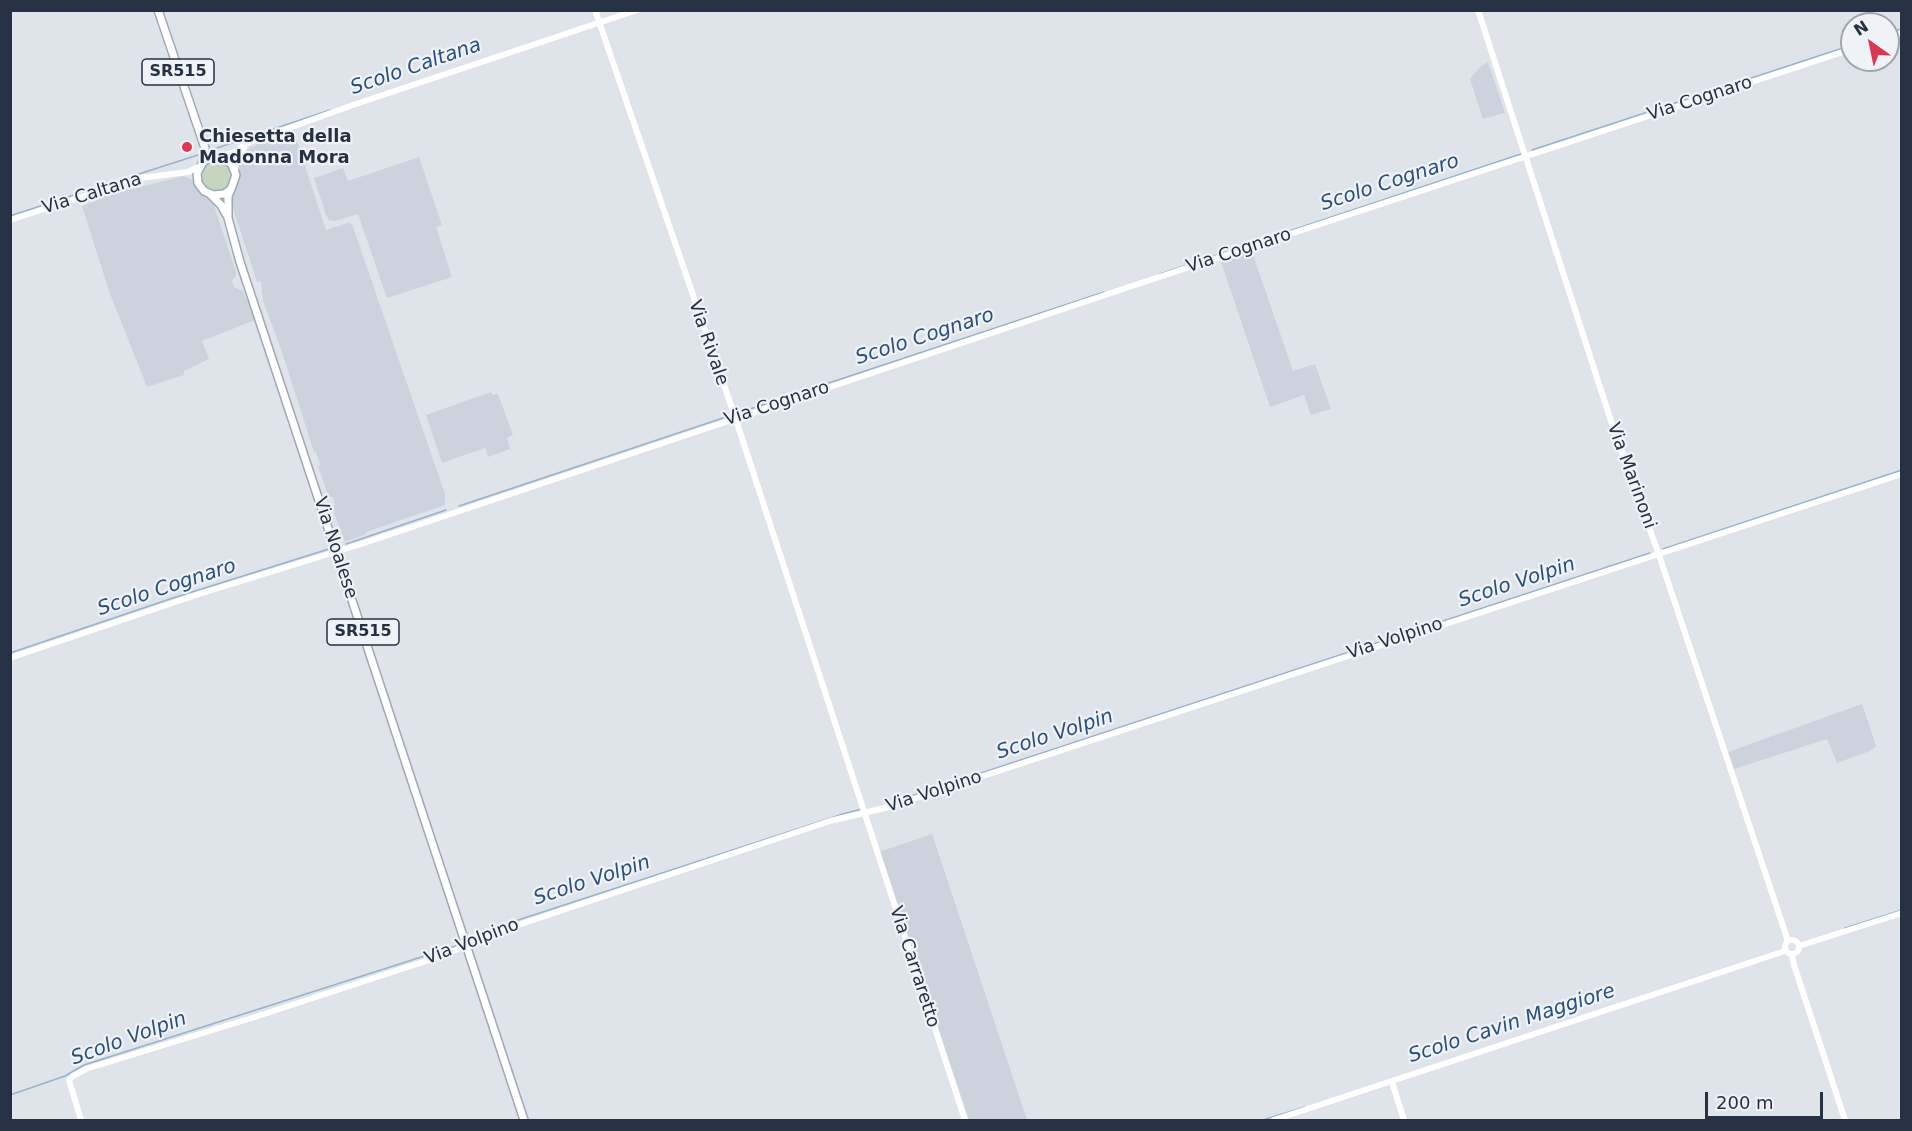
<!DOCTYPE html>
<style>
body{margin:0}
#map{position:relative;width:1912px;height:1131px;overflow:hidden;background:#dfe4ea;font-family:"DejaVu Sans",sans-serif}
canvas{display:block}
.frame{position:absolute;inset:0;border:12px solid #263143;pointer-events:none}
.north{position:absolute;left:1840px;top:12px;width:60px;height:60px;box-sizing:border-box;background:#eff3f7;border:2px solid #9fa5af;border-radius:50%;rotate:327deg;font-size:16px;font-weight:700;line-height:24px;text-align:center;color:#263143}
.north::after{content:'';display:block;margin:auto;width:21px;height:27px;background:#dc3852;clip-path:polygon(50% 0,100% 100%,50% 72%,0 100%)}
.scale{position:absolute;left:1705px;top:1092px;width:118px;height:27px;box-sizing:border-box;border:3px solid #263143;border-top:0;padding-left:8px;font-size:18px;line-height:21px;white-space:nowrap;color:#263143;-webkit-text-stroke:4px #eff3f7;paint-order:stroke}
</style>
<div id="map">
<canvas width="1912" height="1131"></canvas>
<div class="frame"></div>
<div class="north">N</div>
<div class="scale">200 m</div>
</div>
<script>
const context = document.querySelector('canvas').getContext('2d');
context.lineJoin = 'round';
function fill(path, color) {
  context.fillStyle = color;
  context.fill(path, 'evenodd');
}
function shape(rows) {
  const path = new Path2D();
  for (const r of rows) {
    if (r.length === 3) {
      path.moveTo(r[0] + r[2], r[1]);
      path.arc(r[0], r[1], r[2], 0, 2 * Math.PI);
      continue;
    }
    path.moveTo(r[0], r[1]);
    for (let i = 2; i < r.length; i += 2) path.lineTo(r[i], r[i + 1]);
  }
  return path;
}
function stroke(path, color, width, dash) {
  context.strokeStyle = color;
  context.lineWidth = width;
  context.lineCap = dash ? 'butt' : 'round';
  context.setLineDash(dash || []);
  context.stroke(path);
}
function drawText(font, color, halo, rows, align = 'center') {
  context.font = font + ' "DejaVu Sans",sans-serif';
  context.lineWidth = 4.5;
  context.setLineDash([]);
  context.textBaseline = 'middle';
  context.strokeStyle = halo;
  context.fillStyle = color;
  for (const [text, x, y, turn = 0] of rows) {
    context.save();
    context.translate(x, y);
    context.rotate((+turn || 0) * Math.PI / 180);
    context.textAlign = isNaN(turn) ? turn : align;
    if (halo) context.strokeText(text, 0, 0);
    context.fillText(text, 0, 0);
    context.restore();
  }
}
fill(shape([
 [1488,62,1505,113,1483,119,1470,79,1479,68],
 [289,132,295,135,326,230,348,223,352,224,445,494,445,505,366,532,366,534,345,542,332,508,335,506,333,497,330,497,327,492,318,466,320,465,316,452,314,452,281,349,263,301,261,281,257,282,230,199,239,180,238,166,242,154,253,146],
 [419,157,442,225,436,227,452,277,387,298,358,214,335,221,329,220,326,215,314,178,343,168,348,181],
 [184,176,193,180,200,190,212,199,236,272,236,276,232,281,234,287,243,291,255,320,202,341,209,359,184,371,184,375,147,387,110,294,82,206,96,201,96,197,138,184,140,187],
 [1252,252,1293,371,1315,364,1331,409,1311,415,1304,395,1270,407,1221,262],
 [491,392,493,395,498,394,513,435,507,438,510,449,488,457,485,448,442,463,426,415],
 [1862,704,1876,746,1870,751,1837,763,1827,739,1734,769,1728,752],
 [932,834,1027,1120,969,1120,879,852]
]), '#cdd3dc');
fill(shape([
 [217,176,15]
]), '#c5d5c0');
stroke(shape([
 [1888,33,1902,29],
 [214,149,330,110],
 [1532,150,1852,45],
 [83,192,201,154],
 [10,216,74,195],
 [1160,274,1521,154],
 [735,414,1104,292],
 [459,506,729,416],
 [346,544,446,510],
 [1663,549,1902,470],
 [10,653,173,598,332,548],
 [887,804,1650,553],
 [1845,928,1902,910],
 [469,941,509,923,843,814,862,809],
 [10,1095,65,1076,84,1065,462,944],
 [1263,1120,1305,1107]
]), '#97b2ce', 1.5);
const primary = shape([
 [158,10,205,148,203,162,197,173,198,183,204,191,213,195,224,194,231,189,236,175,231,163,217,157,209,158,203,162],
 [231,189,228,196,228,218,240,262,524,1120],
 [211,195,221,205,226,214]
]);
stroke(primary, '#9da8b7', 10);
stroke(shape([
 [595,10,736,420,965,1120],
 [1478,10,1612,424,1659,555,1788,941],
 [1888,37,1902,33],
 [220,157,235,152,247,143,353,105,637,10],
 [235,171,237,158,244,148],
 [10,220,140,178,188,172,200,166],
 [10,658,196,595,361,544,1129,287,1852,49],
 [1792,947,7],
 [1799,946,1902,913],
 [1792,955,1793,962,1845,1120],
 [1392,1082,1404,1120],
 [81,1120,69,1080,73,1076,86,1069,255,1017,432,959,466,946,497,932,830,821,889,807,1902,474],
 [1274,1120,1785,951]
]), '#fff', 6);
stroke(primary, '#fff', 7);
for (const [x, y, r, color] of [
 [187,147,6,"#dc3852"]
]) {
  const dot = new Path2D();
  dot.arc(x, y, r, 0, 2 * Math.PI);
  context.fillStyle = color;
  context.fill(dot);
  stroke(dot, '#eff3f7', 2);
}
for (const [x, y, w] of [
 [178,72,72],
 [363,632,72]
]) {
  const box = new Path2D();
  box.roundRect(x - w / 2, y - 13, w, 26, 4.5);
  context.fillStyle = '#eff3f7';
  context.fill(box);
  stroke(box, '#263143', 1.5);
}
drawText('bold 16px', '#263143', null, [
 ["SR515",178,72],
 ["SR515",363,632]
]);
drawText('18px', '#263143', '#eff3f7', [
 ["Via Cognaro",1700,99,-18],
 ["Via Caltana",92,194,-17],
 ["Via Cognaro",1239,251,-18],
 ["Via Rivale",708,343,71],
 ["Via Cognaro",777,404,-18],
 ["Via Marinoni",1631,476,70],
 ["Via Noalese",335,548,72],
 ["Via Volpino",1395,639,-18],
 ["Via Volpino",934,792,-18],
 ["Via Volpino",472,942,-21],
 ["Via Carraretto",914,967,72]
]);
drawText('bold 18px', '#263143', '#eff3f7', [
 ["Chiesetta della",199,137],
 ["Madonna Mora",199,158]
], 'left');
drawText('italic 20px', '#2c507b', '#eff3f7', [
 ["Scolo Caltana",416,67,-19],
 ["Scolo Cognaro",1390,183,-18],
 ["Scolo Cognaro",925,337,-18],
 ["Scolo Volpin",1517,583,-18],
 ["Scolo Cognaro",167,588,-18],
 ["Scolo Volpin",1055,735,-18],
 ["Scolo Volpin",592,881,-18],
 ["Scolo Cavin Maggiore",1512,1024,-18],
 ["Scolo Volpin",129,1039,-20]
]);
</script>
